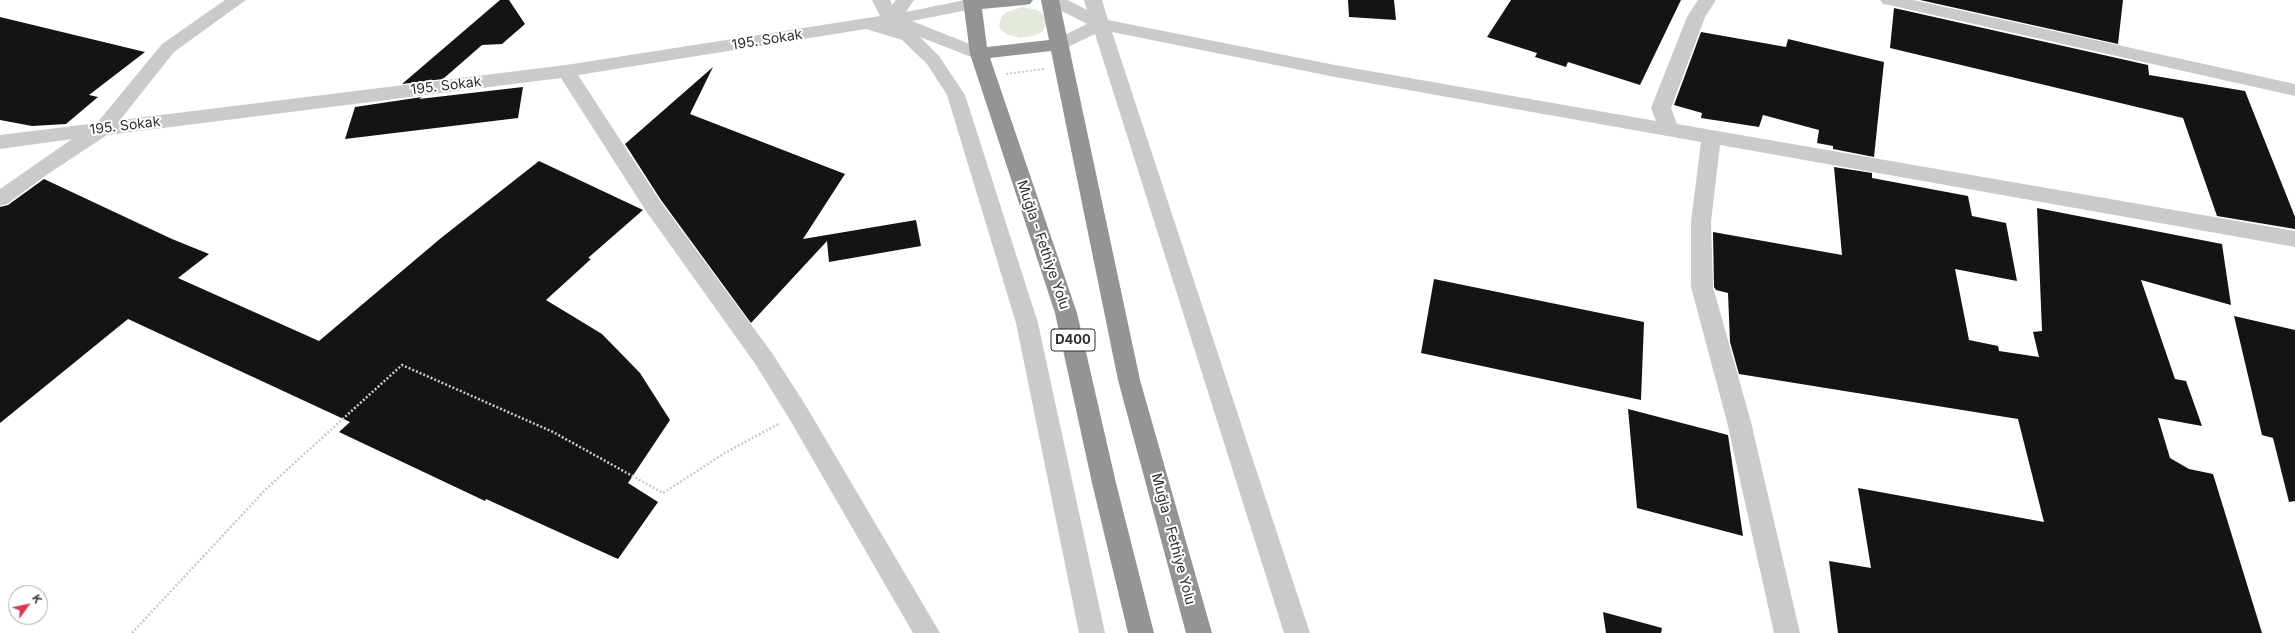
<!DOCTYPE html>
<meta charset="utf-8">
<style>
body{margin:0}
#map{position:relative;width:2295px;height:633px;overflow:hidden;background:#fff;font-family:Inter,sans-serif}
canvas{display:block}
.north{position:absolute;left:8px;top:585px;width:40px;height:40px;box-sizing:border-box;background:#fff;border:1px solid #ababab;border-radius:50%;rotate:57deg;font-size:11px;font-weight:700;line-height:16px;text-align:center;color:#2d2d2d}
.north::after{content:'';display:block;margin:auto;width:14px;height:18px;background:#dc3650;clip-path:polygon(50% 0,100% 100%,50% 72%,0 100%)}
</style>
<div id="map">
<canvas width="2295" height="633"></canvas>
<div class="north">K</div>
</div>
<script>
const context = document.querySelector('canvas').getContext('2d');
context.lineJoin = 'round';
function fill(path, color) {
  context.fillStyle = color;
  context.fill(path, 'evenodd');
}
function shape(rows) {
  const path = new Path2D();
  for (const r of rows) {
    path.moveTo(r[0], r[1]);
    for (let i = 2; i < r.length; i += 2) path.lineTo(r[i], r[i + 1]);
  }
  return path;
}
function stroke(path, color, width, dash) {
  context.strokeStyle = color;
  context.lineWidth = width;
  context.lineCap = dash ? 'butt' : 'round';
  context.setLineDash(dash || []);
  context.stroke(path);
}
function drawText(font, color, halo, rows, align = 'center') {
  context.font = font + ' Inter,sans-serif';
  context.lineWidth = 4;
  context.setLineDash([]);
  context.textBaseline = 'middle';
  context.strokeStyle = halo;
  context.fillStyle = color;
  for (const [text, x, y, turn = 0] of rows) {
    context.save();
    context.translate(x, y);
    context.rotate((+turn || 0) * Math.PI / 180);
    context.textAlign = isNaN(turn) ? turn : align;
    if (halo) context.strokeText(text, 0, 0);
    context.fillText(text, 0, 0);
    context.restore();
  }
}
fill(shape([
 [1022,7,1037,10,1047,17,1048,22,1042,32,1036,35,1020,38,1006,34,1001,30,999,25,1002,16,1007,12]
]), '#e4eadb');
fill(shape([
 [500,0,509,0,525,24,502,44,482,45,443,79,402,84],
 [1348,0,1394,0,1396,20,1349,17],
 [1511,0,1681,0,1640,85,1568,62,1566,67,1535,57,1537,53,1487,37],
 [1920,0,2123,0,2118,44],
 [1894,8,2148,65,2149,75,2245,91,2295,217,2295,229,2217,216,2183,118,1890,48],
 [0,17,145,52,89,95,98,97,66,124,32,126,0,120],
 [1701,32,1786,47,1788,39,1884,62,1874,157,1833,149,1833,146,1817,143,1819,130,1763,115,1759,127,1701,118,1702,113,1674,105],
 [713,67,690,114,845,174,803,239,916,220,921,246,829,262,827,241,751,323,661,200,625,144],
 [523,87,518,118,345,139,355,107,422,97,419,99],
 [539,161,643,210,588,258,591,259,546,300,602,334,640,373,670,420,628,483,658,502,618,559,486,499,485,501,339,432,350,422,128,319,0,423,0,207,8,205,44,179,172,239,209,254,178,278,319,341,441,238],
 [1834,167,1872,173,1872,178,1968,196,1972,216,2006,223,2017,281,1955,269,1969,340,1998,346,1999,351,2039,357,2033,332,2042,331,2037,208,2222,244,2231,305,2141,280,2175,379,2186,381,2202,426,2158,418,2170,458,2189,469,2213,474,2262,633,1838,633,1829,561,1871,568,1858,488,2044,522,2018,419,1739,374,1730,342,1728,293,1716,290,1714,287,1713,232,1842,255],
 [1434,279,1644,322,1641,400,1421,353],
 [2234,316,2295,330,2295,501,2289,502,2273,438,2262,435],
 [1628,409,1728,435,1743,536,1637,508],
 [1603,612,1662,628,1661,633,1606,633]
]), '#141414');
stroke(shape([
 [1006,74,1044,69]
]), '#cacaca', 2, [2, 2]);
stroke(shape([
 [132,633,267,488,402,365,553,432,663,493,725,453,780,423]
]), '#cacaca', 2.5, [2, 2]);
fill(shape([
 [225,0,246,0,174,52,120,120,566,65,880,16,872,0,890,0,892,5,896,0,914,0,906,12,965,0,978,0,981,4,978,8,912,21,985,50,988,54,985,58,979,60,920,37,939,56,965,95,1038,323,1105,633,1079,633,1016,323,947,95,927,64,902,40,866,29,578,75,660,201,772,353,806,406,940,633,913,633,790,420,756,365,646,211,561,78,107,135,45,176,7,204,0,206,0,189,72,139,0,149,0,135,97,123,162,44,225,0],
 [1045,0,1068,0,1087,10,1084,0,1102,0,1108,20,1335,65,1656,121,1651,108,1687,17,1698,0,1716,0,1705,17,1671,108,1677,124,2295,231,2295,247,1720,145,1711,222,1713,287,1751,422,1800,633,1774,633,1727,422,1691,287,1691,222,1701,142,1335,77,1112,32,1310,633,1284,633,1095,34,1066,48,1060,50,1054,48,1051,44,1054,40,1087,24,1048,4,1045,0],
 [1880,0,1913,0,2295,84,2295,96,1889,5,1883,4,1880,0]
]), '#cacaca');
fill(shape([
 [963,0,1033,0,1030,4,1024,5,982,9,987,47,1049,40,1041,0,1059,0,1140,380,1212,633,1186,633,1118,380,1051,51,990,58,1077,313,1116,483,1154,633,1128,633,1092,483,1055,313,970,54,963,0]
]), '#949494');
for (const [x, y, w] of [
 [1073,340,44]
]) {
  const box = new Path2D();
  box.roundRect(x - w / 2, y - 11, w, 22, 3);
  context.fillStyle = '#fff';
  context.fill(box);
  stroke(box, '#2d2d2d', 1);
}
drawText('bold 13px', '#2d2d2d', null, [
 ["D400",1073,340]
]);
drawText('14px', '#2d2d2d', '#fff', [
 ["195. Sokak",767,40,-9],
 ["195. Sokak",446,86,-7],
 ["195. Sokak",125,126,-7],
 ["Muğla - Fethiye Yolu",1043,245,71],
 ["Muğla - Fethiye Yolu",1173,539,75]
]);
</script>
